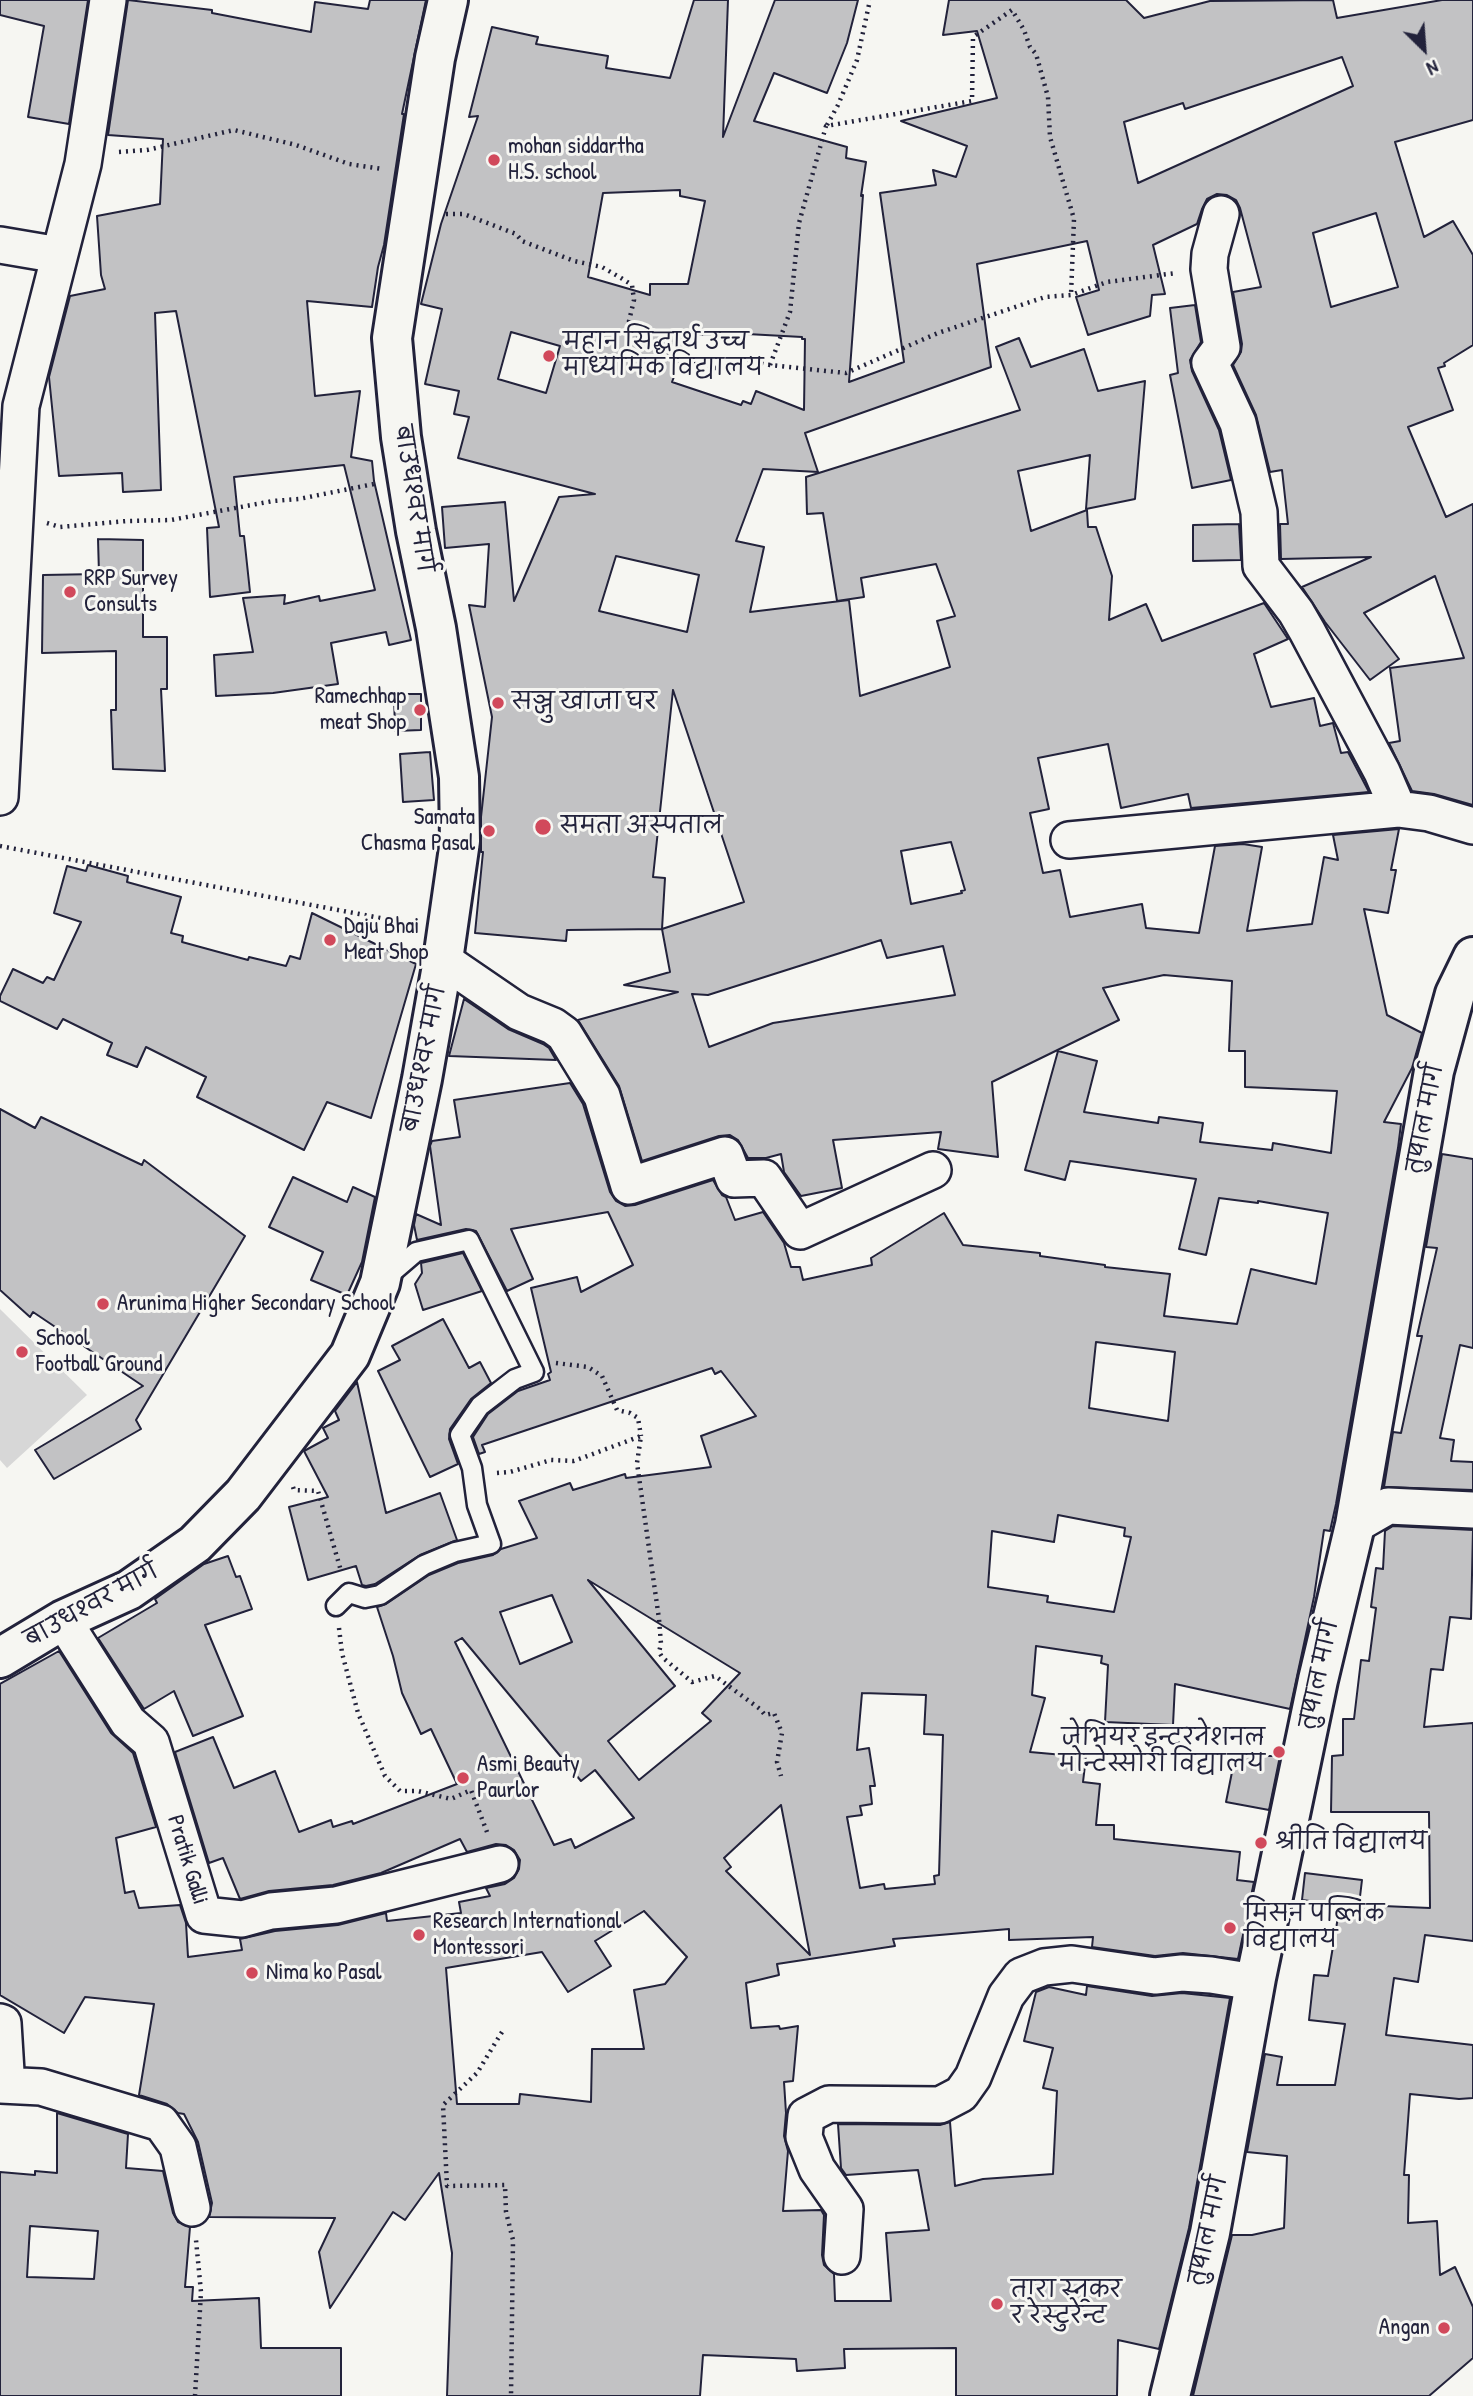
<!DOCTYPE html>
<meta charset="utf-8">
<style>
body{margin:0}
#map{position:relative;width:1473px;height:2396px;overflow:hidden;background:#f6f6f2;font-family:"Patrick Hand",sans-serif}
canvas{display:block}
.north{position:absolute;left:1389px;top:14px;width:70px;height:70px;-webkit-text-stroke:5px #f6f6f2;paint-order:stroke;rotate:155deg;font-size:19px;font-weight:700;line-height:28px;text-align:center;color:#22223b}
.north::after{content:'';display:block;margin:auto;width:24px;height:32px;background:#22223b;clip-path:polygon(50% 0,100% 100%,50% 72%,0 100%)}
</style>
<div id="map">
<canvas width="1473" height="2396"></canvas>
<div class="north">N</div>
</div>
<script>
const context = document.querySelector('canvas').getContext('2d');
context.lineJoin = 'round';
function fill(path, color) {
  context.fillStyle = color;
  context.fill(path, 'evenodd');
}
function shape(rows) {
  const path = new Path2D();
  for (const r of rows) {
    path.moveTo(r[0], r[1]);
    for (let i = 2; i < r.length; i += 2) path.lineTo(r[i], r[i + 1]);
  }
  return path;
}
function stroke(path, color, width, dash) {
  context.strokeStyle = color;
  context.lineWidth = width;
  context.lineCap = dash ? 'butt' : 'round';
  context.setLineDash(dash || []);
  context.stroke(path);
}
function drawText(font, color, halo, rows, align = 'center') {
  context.font = font + ' "Patrick Hand","Playpen Sans Deva",sans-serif';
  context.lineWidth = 6;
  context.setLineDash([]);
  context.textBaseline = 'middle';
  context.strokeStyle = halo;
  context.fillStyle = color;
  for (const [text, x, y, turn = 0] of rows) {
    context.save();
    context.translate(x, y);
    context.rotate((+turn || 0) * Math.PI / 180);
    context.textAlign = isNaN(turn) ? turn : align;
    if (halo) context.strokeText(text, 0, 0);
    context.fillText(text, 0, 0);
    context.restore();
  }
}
fill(shape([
 [0,1309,87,1395,7,1468,0,1460]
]), '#d7d7d7');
const building = shape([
 [0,0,88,0,69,124,28,117,44,26,0,15,0,0],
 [128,0,212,10,212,13,311,32,315,2,368,9,370,0,426,0,402,114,404,114,384,245,378,267,372,307,307,301,315,396,360,391,351,457,372,461,374,481,411,640,389,645,386,632,331,643,338,684,273,693,216,696,214,655,253,652,243,598,285,595,284,604,319,596,320,601,375,590,344,465,234,477,240,536,244,536,250,592,210,597,207,528,219,527,176,311,155,313,161,490,123,492,122,473,59,476,49,377,70,296,105,289,101,275,97,216,160,204,163,139,108,135,128,0],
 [694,0,728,0,723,137,775,0,858,0,847,43,827,93,774,73,754,121,847,147,846,158,866,162,861,196,863,195,849,382,904,362,880,193,936,185,933,170,956,177,967,146,901,121,997,98,977,31,943,35,949,0,1126,0,1144,18,1210,1,1333,0,1337,18,1442,0,1473,0,1473,120,1395,142,1424,237,1453,221,1473,255,1473,345,1444,363,1445,366,1438,368,1453,410,1408,427,1446,517,1473,504,1473,805,1434,794,1412,791,1389,743,1400,741,1390,668,1464,658,1435,576,1364,613,1399,659,1370,680,1325,622,1302,587,1371,557,1281,559,1280,524,1288,524,1282,470,1270,472,1256,415,1233,365,1241,352,1242,344,1233,292,1261,287,1240,208,1236,200,1227,195,1217,194,1207,199,1202,209,1197,224,1153,245,1165,294,1152,295,1150,316,1088,335,1076,297,1099,290,1087,241,977,264,991,367,805,433,818,472,763,469,736,541,764,547,750,612,849,600,860,696,950,667,937,621,955,616,936,564,861,578,864,597,837,601,823,513,807,514,806,477,1020,410,996,347,1019,338,1031,367,1084,349,1098,391,1145,381,1135,499,1086,509,1090,455,1018,471,1031,531,1087,510,1088,527,1096,527,1112,576,1109,620,1146,604,1162,641,1264,603,1288,639,1254,654,1271,707,1314,698,1320,726,1333,723,1341,753,1348,752,1369,792,1191,808,1188,794,1121,808,1108,744,1038,758,1049,809,1030,813,1043,873,1060,870,1070,917,1142,904,1146,928,1199,933,1215,846,1243,844,1262,847,1247,931,1312,924,1324,857,1338,860,1333,835,1399,829,1391,870,1396,870,1388,913,1364,909,1387,1015,1422,1033,1412,1068,1384,1122,1401,1124,1398,1148,1336,1504,1330,1531,1324,1530,1314,1597,1290,1709,1175,1684,1173,1725,1105,1722,1108,1665,1101,1663,1102,1656,1036,1646,1032,1695,1045,1698,1030,1752,1086,1757,1083,1782,1100,1784,1096,1825,1114,1825,1114,1839,1240,1852,1237,1880,1254,1882,1238,1959,1183,1953,1155,1956,1092,1947,1093,1937,1009,1940,1009,1929,893,1939,895,1946,777,1964,779,1975,746,1983,751,2028,779,2026,780,2029,798,2026,793,2081,784,2082,786,2113,784,2136,788,2151,783,2211,821,2210,824,2215,822,2255,824,2265,834,2274,835,2301,891,2301,886,2233,929,2230,918,2170,846,2175,841,2168,838,2124,940,2125,950,2122,955,2186,983,2179,1053,2174,1057,2091,1043,2088,1053,2048,1024,2041,1036,1992,1049,1987,1086,1995,1087,1986,1152,1996,1182,1993,1230,1998,1189,2228,1159,2349,1118,2340,1117,2396,956,2396,956,2348,844,2349,845,2368,797,2371,796,2359,703,2355,700,2396,447,2396,452,2253,439,2173,405,2220,393,2212,330,2308,319,2252,335,2218,209,2217,212,2203,198,2142,184,2114,178,2113,167,2104,139,2095,154,2004,85,1997,64,2033,0,1995,0,1684,59,1651,111,1733,133,1753,156,1827,116,1838,125,1893,134,1891,139,1908,180,1905,186,1923,188,1957,242,1950,240,1939,275,1931,338,1925,386,1913,387,1921,461,1913,459,1902,490,1896,486,1888,505,1884,514,1878,519,1869,520,1860,514,1850,506,1845,496,1844,467,1852,460,1839,381,1873,333,1885,269,1891,240,1899,223,1858,209,1863,175,1752,213,1737,234,1788,275,1771,299,1832,331,1820,333,1827,352,1821,353,1824,457,1784,431,1729,421,1734,402,1693,393,1656,377,1607,386,1604,429,1575,458,1563,493,1555,501,1549,537,1538,519,1501,570,1483,573,1490,625,1474,626,1478,711,1467,701,1436,756,1416,721,1371,715,1374,712,1368,482,1445,485,1452,479,1454,473,1437,488,1414,518,1391,550,1380,548,1374,551,1372,531,1288,577,1277,581,1292,633,1265,608,1212,511,1229,533,1279,507,1291,476,1231,466,1229,417,1240,414,1225,416,1214,441,1225,430,1146,432,1141,460,1137,454,1100,570,1083,583,1104,610,1192,616,1201,625,1206,635,1205,713,1180,722,1195,726,1197,735,1220,763,1212,784,1243,791,1267,800,1267,803,1280,872,1265,871,1258,944,1213,963,1245,1040,1253,1040,1256,1105,1265,1105,1267,1170,1274,1164,1316,1237,1324,1251,1269,1316,1284,1328,1213,1258,1201,1258,1203,1219,1198,1206,1255,1179,1249,1196,1179,1070,1161,1065,1180,1025,1170,1058,1051,1097,1061,1084,1112,1158,1123,1159,1117,1203,1123,1200,1142,1272,1150,1273,1143,1331,1153,1337,1091,1245,1087,1245,1051,1229,1051,1232,981,1164,975,1103,988,1119,1020,992,1082,998,1157,938,1149,941,1132,833,1140,842,1188,801,1196,784,1172,781,1154,766,1158,748,1158,738,1140,730,1135,719,1136,642,1161,619,1086,578,1020,678,992,624,985,670,972,662,929,567,930,566,941,475,933,483,852,481,852,481,817,492,717,469,605,485,607,489,544,445,548,442,507,505,502,514,601,559,497,595,494,458,458,469,417,454,414,459,391,425,384,442,309,421,304,441,224,478,116,469,117,492,27,538,37,536,44,608,56,606,68,670,78,694,0],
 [1342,57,1353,86,1138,183,1124,122,1183,103,1185,109,1342,57],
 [680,190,680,196,705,201,688,284,650,284,650,295,588,277,603,193,680,190],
 [1376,213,1398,287,1331,307,1313,233,1376,213],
 [511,332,560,346,546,393,498,379,511,332],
 [747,334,802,337,802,339,805,339,804,410,756,391,751,404,743,401,741,405,672,382,690,335,747,334],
 [616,556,699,575,687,632,599,611,616,556],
 [673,690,744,902,662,929,665,878,653,877,673,690],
 [951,842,965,890,961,891,962,893,911,904,901,851,951,842],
 [881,940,887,958,943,946,955,995,773,1023,709,1047,692,994,708,995,881,940],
 [1096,1342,1175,1352,1168,1421,1089,1408,1096,1342],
 [1058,1515,1125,1528,1124,1536,1131,1537,1114,1612,1047,1602,1048,1596,988,1587,992,1531,1054,1542,1058,1515],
 [588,1580,740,1673,702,1713,711,1721,639,1780,608,1741,675,1686,588,1580],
 [552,1595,572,1642,520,1664,500,1612,552,1595],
 [462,1638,581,1781,595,1770,634,1818,575,1848,571,1839,554,1845,455,1642,462,1638],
 [862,1693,926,1695,924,1734,943,1735,939,1875,934,1876,935,1884,885,1889,884,1884,860,1888,847,1817,862,1815,860,1806,872,1804,870,1786,875,1786,869,1748,857,1750,862,1693],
 [781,1805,810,1955,726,1871,731,1867,724,1858,781,1805],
 [644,1911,687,1957,665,1984,634,1990,644,2049,592,2049,591,2102,520,2094,519,2104,457,2104,446,1968,542,1952,568,1992,611,1966,595,1941,644,1911],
 [1195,305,1201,342,1190,360,1192,371,1219,430,1231,480,1192,488,1170,375,1178,373,1170,308,1195,305],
 [1239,524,1241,560,1193,561,1193,525,1239,524],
 [98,539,143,540,143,637,167,637,167,689,161,689,165,771,113,769,111,710,116,710,116,651,42,653,43,575,99,574,98,539],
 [394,694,421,694,421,730,395,731,394,694],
 [430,752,434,800,403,802,400,754,430,752],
 [88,865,128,876,127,882,181,897,171,933,183,936,182,942,248,960,249,957,286,966,290,956,300,959,312,913,416,964,371,1118,327,1102,304,1150,197,1097,206,1077,146,1047,137,1067,107,1055,112,1043,63,1019,57,1029,0,1001,0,996,13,969,43,983,47,977,54,980,81,922,54,913,67,866,86,871,88,865],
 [464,999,508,1029,543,1044,549,1048,556,1060,449,1056,464,999],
 [0,1109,35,1128,41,1117,142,1165,144,1160,245,1236,136,1420,141,1429,54,1479,35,1450,143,1386,33,1312,30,1317,0,1290,0,1109],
 [1442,1154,1473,1159,1473,1348,1460,1345,1440,1438,1454,1440,1451,1461,1473,1462,1473,1490,1384,1487,1393,1432,1401,1433,1422,1336,1417,1336,1437,1248,1426,1247,1442,1154],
 [293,1177,347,1202,353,1187,375,1197,362,1262,347,1295,311,1280,323,1252,269,1227,293,1177],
 [463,1253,482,1291,423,1310,415,1284,422,1273,421,1263,463,1253],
 [443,1319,469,1368,480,1362,491,1383,471,1399,450,1429,449,1439,458,1464,430,1477,378,1371,400,1360,392,1346,443,1319],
 [357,1382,386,1513,440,1493,457,1540,420,1555,375,1584,366,1586,362,1585,356,1566,308,1580,289,1507,328,1497,304,1451,328,1438,323,1428,339,1420,335,1411,357,1382],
 [1393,1526,1473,1530,1471,1619,1450,1617,1443,1670,1431,1669,1424,1727,1473,1723,1473,1941,1425,1935,1418,1982,1394,1978,1386,2035,1473,2045,1473,2098,1459,2099,1410,2094,1404,2175,1409,2175,1408,2223,1437,2221,1440,2275,1455,2267,1473,2307,1473,2358,1429,2396,1193,2396,1232,2235,1252,2235,1284,2228,1287,2156,1247,2152,1265,2054,1282,2057,1277,2085,1335,2085,1345,2024,1309,2020,1314,1975,1328,1976,1340,1905,1302,1900,1305,1873,1362,1880,1359,1905,1430,1908,1429,1812,1331,1812,1332,1756,1343,1755,1343,1719,1354,1719,1361,1660,1369,1661,1376,1608,1371,1607,1376,1568,1383,1569,1385,1531,1393,1526],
 [228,1556,236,1577,240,1576,252,1609,205,1625,243,1716,193,1736,174,1691,144,1709,98,1638,157,1603,155,1599,204,1564,228,1556],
 [1236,1752,1260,1756,1280,1756,1269,1810,1226,1802,1236,1752],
 [57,2113,128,2134,126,2168,163,2171,173,2213,178,2222,190,2227,185,2287,193,2287,192,2301,259,2298,261,2348,341,2348,341,2396,0,2396,0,2172,35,2175,35,2171,57,2173,57,2113],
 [30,2226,98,2231,94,2279,27,2277,30,2226]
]);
fill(building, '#c2c2c4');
stroke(building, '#22223b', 2);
const lane = shape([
 [336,1606,349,1593,365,1598,380,1595,424,1565,455,1552,491,1544,477,1505,472,1468,460,1435,480,1406,515,1379,534,1372,469,1240,416,1252,388,1276]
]);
const street = shape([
 [1221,214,1210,254,1209,269,1222,347,1210,363,1238,423,1259,512,1261,566,1296,612,1307,631,1382,772,1398,809,1429,813,1473,826],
 [0,245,59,255],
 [0,797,21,406,83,164,108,0],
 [1069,840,1398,809],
 [443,960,519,1012,553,1026,564,1034,602,1096,629,1186,725,1155,734,1179,764,1178,800,1231,933,1170],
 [1355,1525,1388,1506,1473,1510],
 [63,1620,128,1722,151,1742,204,1915,242,1919,271,1911,336,1905,500,1864],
 [0,2022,3,2023,6,2072,0,2085],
 [0,2085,41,2087,161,2123,178,2147,192,2208],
 [842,2256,845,2209,817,2169,804,2137,806,2116,829,2104,940,2105,961,2094,973,2077,1006,1996,1021,1976,1044,1967,1072,1964,1155,1976,1182,1973,1211,1975,1242,1980,1256,1978]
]);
const secondary = shape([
 [0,1658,63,1620,129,1590,195,1544,243,1495,350,1355,380,1283,422,1079,443,960,460,841,459,777,436,628,416,531,401,437,392,338,435,58,448,0],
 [1170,2396,1210,2233,1256,1978,1318,1680,1355,1525,1434,1071,1455,994,1473,957]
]);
stroke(lane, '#22223b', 23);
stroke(street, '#22223b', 40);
stroke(secondary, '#22223b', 44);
stroke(shape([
 [827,125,838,105,857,60,870,0],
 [119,152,147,150,234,130,296,145,349,164,382,169],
 [446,214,464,214,516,234,522,241,574,261,602,267,621,278,632,285,634,300,629,321,631,335,682,359,715,368,744,359,770,365,846,373,938,333,1045,297,1071,295,1107,282,1176,273],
 [770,365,790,312,799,223,826,126,972,101,973,37,1012,10,1024,30,1030,47,1036,54,1048,97,1050,137,1074,219,1071,295],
 [47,523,60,527,127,521,171,520,273,501,299,499,374,484],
 [0,846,412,924],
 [556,1363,588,1367,602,1376,617,1410,630,1413,638,1418,641,1436],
 [497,1473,510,1472,551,1460,574,1461,641,1436,637,1463,659,1619,661,1644,659,1652,662,1657,692,1682,715,1676,760,1709,765,1715,774,1713,782,1733,777,1762,781,1776],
 [293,1487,294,1490,318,1491,341,1571],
 [339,1628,342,1653,358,1713,385,1776,400,1791,418,1791,451,1799,471,1790,487,1832],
 [502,2032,477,2073,443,2105,447,2186,505,2185,506,2212,513,2240,511,2396],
 [195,2396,201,2292,196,2240]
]), '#22223b', 4.5, [2, 5]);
stroke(lane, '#f6f6f2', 18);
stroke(street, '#f6f6f2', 35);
stroke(secondary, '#f6f6f2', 38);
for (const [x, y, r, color] of [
 [494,160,7,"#d1495b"],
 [549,356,7,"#d1495b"],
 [70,592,7,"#d1495b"],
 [498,703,7,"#d1495b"],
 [420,710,7,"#d1495b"],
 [543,827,9,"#d1495b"],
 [489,831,7,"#d1495b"],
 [330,940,7,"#d1495b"],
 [103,1304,7,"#d1495b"],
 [22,1352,7,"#d1495b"],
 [1279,1752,7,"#d1495b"],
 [463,1778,7,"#d1495b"],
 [1261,1843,7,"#d1495b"],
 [1230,1928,7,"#d1495b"],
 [419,1935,7,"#d1495b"],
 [252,1973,7,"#d1495b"],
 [997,2304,7,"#d1495b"],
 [1444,2328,7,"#d1495b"]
]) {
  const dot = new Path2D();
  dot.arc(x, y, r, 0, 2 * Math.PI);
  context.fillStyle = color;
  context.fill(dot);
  stroke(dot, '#f6f6f2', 2.5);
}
drawText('23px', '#22223b', '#f6f6f2', [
 ["mohan siddartha",508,147],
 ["H.S. school",508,173],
 ["महान सिद्धार्थ उच्च",563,343],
 ["माध्यमिक विद्यालय",563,369],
 ["RRP Survey",84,579],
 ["Consults",84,605],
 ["Ramechhap",406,697,"right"],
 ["meat Shop",406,723,"right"],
 ["सञ्जु खाजा घर",512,703],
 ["Samata",475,818,"right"],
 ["Chasma Pasal",475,844,"right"],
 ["समता अस्पताल",559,827],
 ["Daju Bhai",344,927],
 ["Meat Shop",344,953],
 ["Arunima Higher Secondary School",117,1304],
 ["School",36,1339],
 ["Football Ground",36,1365],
 ["जेभियर इन्टरनेशनल",1265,1739,"right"],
 ["मोन्टेस्सोरी विद्यालय",1265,1765,"right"],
 ["Asmi Beauty",477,1765],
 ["Paurlor",477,1791],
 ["श्रीति विद्यालय",1275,1843],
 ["मिसन पब्लिक",1244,1915],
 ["विद्यालय",1244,1941],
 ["Research International",433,1922],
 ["Montessori",433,1948],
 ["Nima ko Pasal",266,1973],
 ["तारा स्नूकर",1011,2291],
 ["र रेस्टुरेन्ट",1011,2317],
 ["Angan",1430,2328,"right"]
], 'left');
drawText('23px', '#22223b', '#f6f6f2', [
 ["बाउधश्वर मार्ग",413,499,81],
 ["बाउधश्वर मार्ग",425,1059,-79],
 ["तुषाल मार्ग",1426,1119,-79],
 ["बाउधश्वर मार्ग",92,1606,-29],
 ["तुषाल मार्ग",1320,1675,-78],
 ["Pratik Galli",187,1860,73],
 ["तुषाल मार्ग",1209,2231,-78]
]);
</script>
